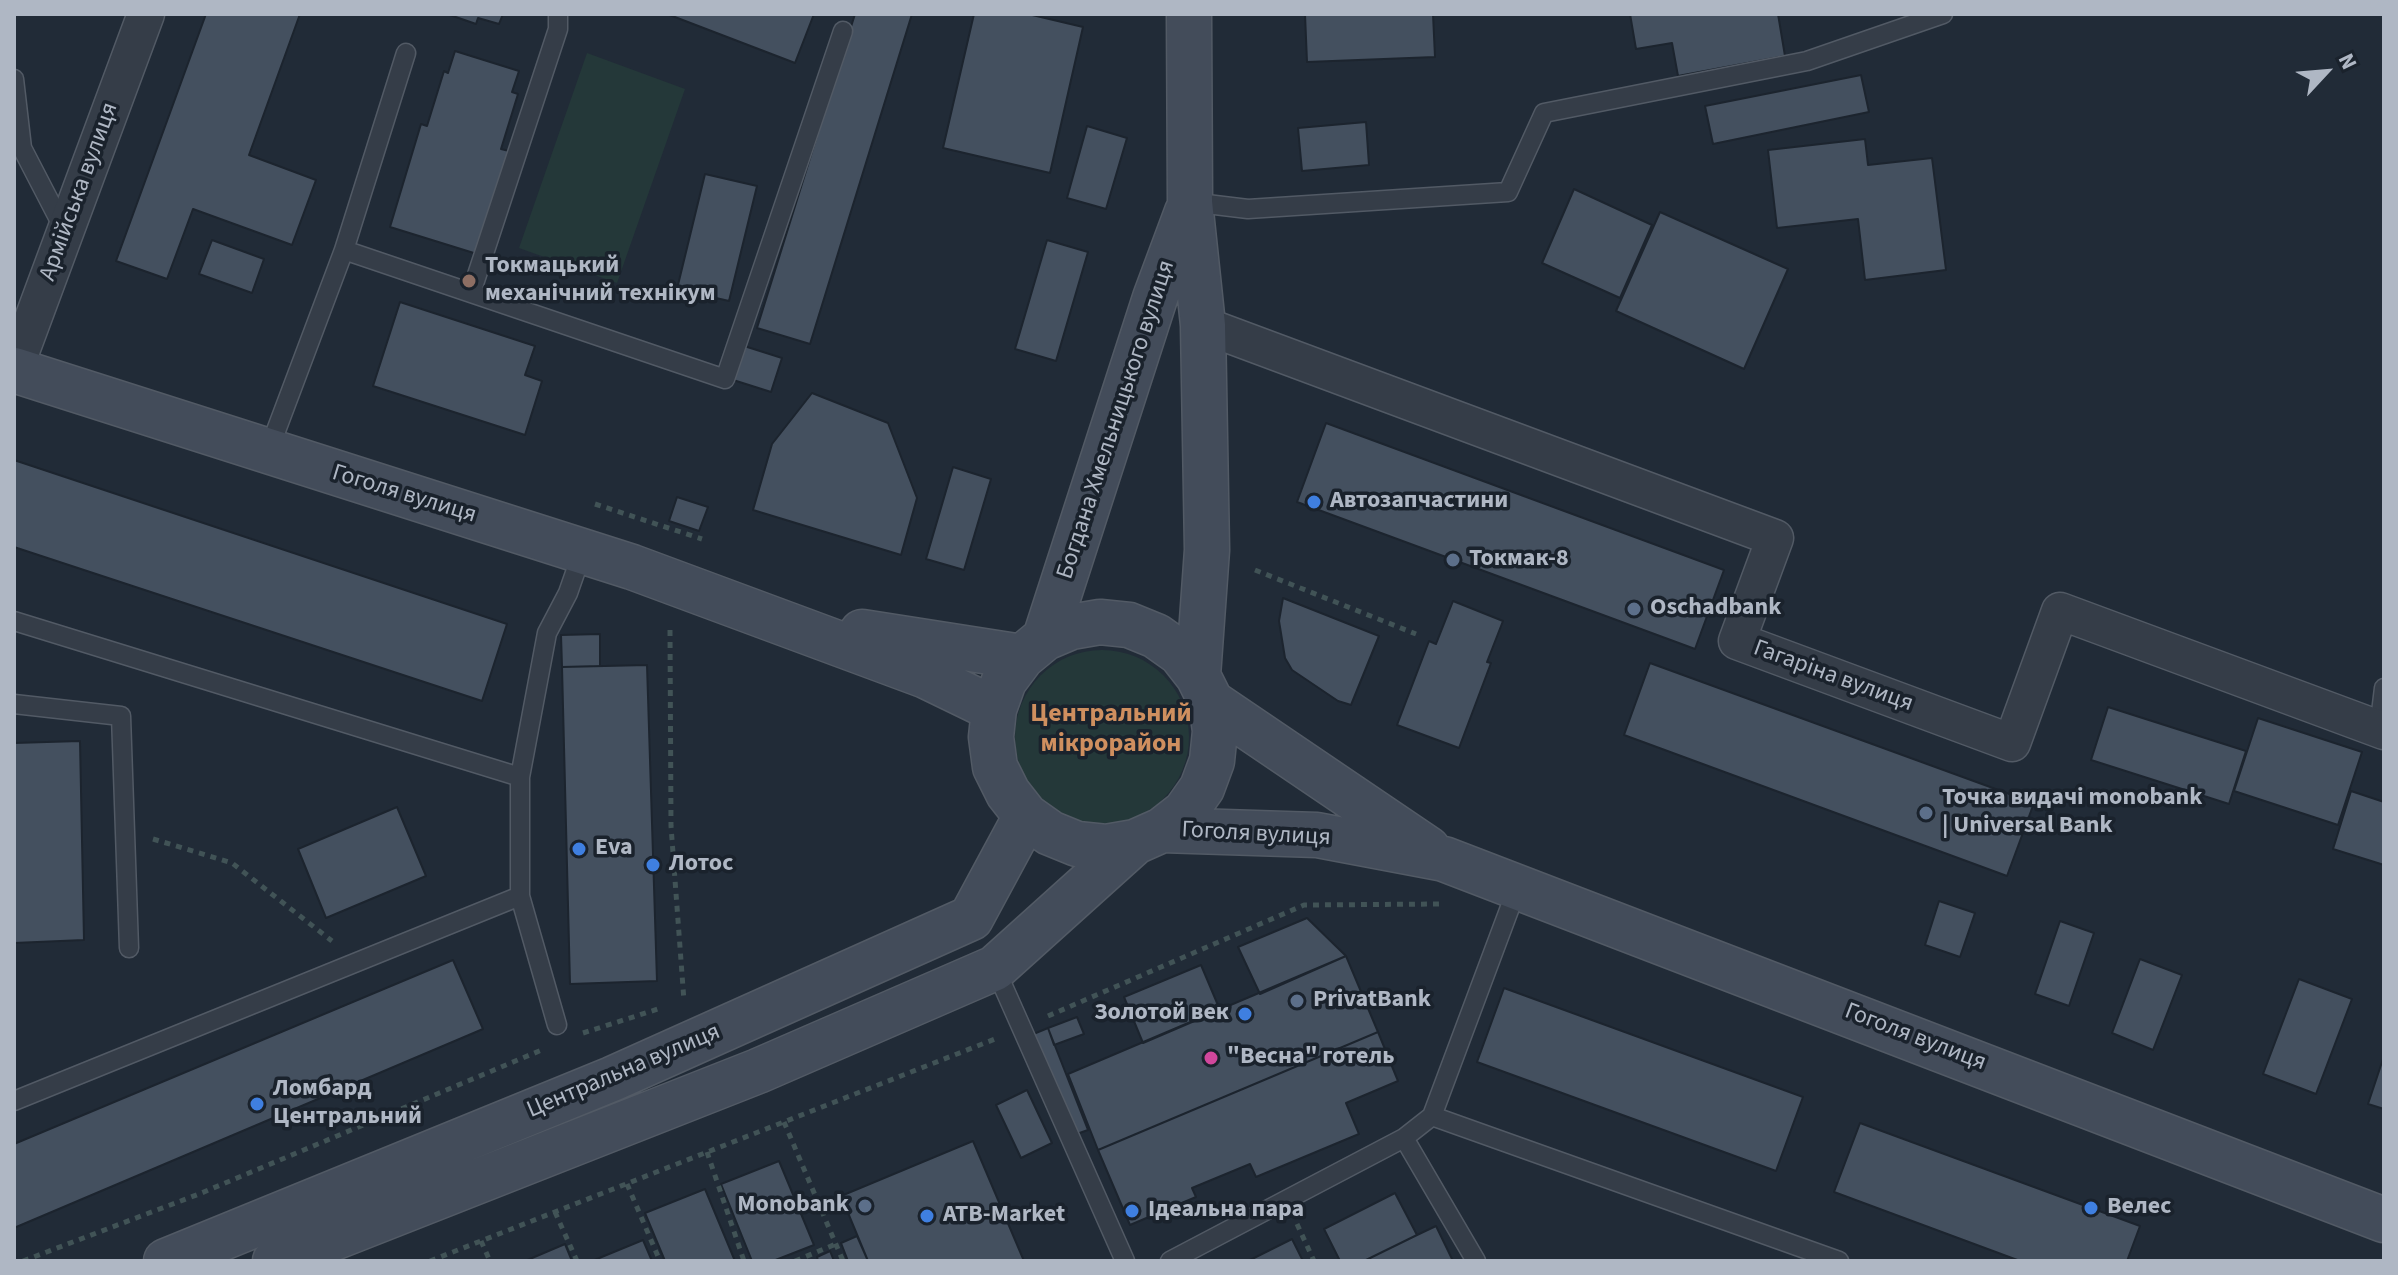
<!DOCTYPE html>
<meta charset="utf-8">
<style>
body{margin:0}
#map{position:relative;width:2398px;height:1275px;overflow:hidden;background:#212b37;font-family:"Source Sans 3",sans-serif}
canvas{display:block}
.frame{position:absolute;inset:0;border:16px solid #afb7c4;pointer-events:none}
.north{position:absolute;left:2286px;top:32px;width:80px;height:80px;-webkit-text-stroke:6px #1a222c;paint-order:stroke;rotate:64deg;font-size:22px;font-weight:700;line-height:32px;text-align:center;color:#afb7c4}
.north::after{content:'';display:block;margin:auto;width:28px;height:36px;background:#afb7c4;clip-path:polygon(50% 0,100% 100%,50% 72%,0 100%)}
</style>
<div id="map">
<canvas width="2398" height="1275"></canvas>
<div class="frame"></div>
<div class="north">N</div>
</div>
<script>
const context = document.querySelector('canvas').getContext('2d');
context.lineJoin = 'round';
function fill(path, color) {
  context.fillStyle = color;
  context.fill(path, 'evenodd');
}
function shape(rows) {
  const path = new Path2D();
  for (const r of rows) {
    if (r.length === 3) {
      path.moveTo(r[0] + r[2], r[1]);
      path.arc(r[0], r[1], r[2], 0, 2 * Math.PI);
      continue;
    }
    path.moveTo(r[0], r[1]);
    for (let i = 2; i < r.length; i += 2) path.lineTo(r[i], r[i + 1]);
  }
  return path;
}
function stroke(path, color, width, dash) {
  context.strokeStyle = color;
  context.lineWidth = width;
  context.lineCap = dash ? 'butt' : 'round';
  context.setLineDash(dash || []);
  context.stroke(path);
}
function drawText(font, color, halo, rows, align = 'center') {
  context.font = font + ' "Source Sans 3",sans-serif';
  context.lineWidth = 7;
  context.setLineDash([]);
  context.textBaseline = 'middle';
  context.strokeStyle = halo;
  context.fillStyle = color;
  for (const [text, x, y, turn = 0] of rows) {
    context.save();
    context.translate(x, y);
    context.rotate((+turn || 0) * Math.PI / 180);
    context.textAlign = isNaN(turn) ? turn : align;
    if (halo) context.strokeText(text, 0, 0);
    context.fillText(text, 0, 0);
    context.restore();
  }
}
fill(shape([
 [587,53,685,89,617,283,519,248],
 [1102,737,87]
]), '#243839');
const building = shape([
 [206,14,300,14,249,155,316,180,292,245,193,209,167,279,116,261,206,14],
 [447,14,503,14,499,24,478,18,476,24,447,14],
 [667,14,814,14,795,63,667,14],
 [855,14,912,14,810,344,757,328,855,14],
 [974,14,1028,14,1083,27,1050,173,943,148,974,14],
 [1305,14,1433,14,1435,57,1307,62,1305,14],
 [1630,14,1778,14,1785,56,1678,76,1672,43,1636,49,1630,14],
 [455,51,519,71,512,92,518,94,501,149,509,151,477,254,390,227,421,124,427,126,444,71,448,73,455,51],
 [1861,75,1869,112,1713,144,1705,106,1861,75],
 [1366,122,1369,165,1302,171,1298,128,1366,122],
 [1087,126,1127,138,1106,209,1067,198,1087,126],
 [1865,139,1868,165,1932,158,1946,270,1865,280,1858,219,1777,228,1768,150,1865,139],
 [705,174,757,186,729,301,677,289,705,174],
 [1574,189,1652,225,1620,298,1542,263,1574,189],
 [1660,212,1788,269,1744,369,1616,311,1660,212],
 [212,240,264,259,252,293,199,274,212,240],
 [1047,240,1088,252,1056,361,1015,349,1047,240],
 [400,302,535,346,525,375,542,381,525,435,373,386,400,302],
 [741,345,782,358,771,392,730,379,741,345],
 [812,393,888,423,917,498,901,555,753,510,772,444,812,393],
 [1326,423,1724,570,1695,649,1297,502,1326,423],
 [14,460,507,624,482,701,14,547,14,460],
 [953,467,991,479,964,570,926,559,953,467],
 [677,497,708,507,699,531,669,521,677,497],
 [1283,598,1379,636,1351,705,1338,701,1292,670,1285,658,1279,621,1283,598],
 [1453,601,1503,621,1487,662,1491,663,1459,748,1397,725,1429,641,1436,644,1453,601],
 [600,634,600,666,562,667,561,635,600,634],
 [1650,663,2034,803,2007,876,1624,735,1650,663],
 [647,665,657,981,570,984,562,667,647,665],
 [2108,707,2246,751,2229,804,2091,760,2108,707],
 [2258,718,2362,752,2338,825,2234,791,2258,718],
 [80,741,84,940,14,943,14,743,80,741],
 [2351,791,2384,802,2384,865,2333,849,2351,791],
 [397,807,426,876,326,918,298,849,397,807],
 [1939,901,1975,913,1960,957,1925,945,1939,901],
 [1307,918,1346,956,1260,994,1238,947,1307,918],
 [2060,921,2094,933,2069,1006,2035,994,2060,921],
 [1346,956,1378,1032,1098,1150,1068,1074,1346,956],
 [2140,959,2182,975,2153,1050,2112,1033,2140,959],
 [453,960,483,1029,14,1228,14,1144,453,960],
 [1201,965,1220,1010,1143,1043,1124,997,1201,965],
 [2299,979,2352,999,2316,1094,2263,1074,2299,979],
 [1504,988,1803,1097,1776,1171,1477,1062,1504,988],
 [1077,1017,1084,1034,1054,1045,1048,1028,1077,1017],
 [1048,1028,1088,1130,1071,1136,1031,1035,1048,1028],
 [1378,1032,1398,1081,1346,1103,1359,1134,1256,1177,1250,1164,1192,1188,1196,1197,1130,1225,1098,1150,1378,1032],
 [2384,1056,2384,1109,2368,1104,2384,1056],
 [1027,1090,1052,1143,1021,1158,996,1105,1027,1090],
 [1860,1123,2140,1226,2127,1261,2020,1261,1834,1192,1860,1123],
 [973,1141,1024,1261,868,1261,841,1196,973,1141],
 [779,1161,814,1245,773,1261,752,1261,721,1184,779,1161],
 [705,1189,735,1261,665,1261,645,1213,705,1189],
 [1395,1193,1417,1235,1364,1261,1340,1261,1324,1229,1395,1193],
 [1436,1226,1453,1261,1364,1261,1417,1235,1436,1226],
 [857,1236,868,1261,848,1261,841,1243,857,1236],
 [1292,1239,1303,1261,1248,1261,1292,1239],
 [643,1240,652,1261,592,1261,643,1240],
 [565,1244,572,1261,525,1261,565,1244],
 [830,1251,834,1261,818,1261,817,1257,830,1251]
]);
fill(building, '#44505f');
stroke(building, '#1c242e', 2);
const lane = shape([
 [14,79,22,148,64,229],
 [1190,202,1248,209,1508,192,1544,113,1807,61,1943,14],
 [344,250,406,53],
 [471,293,558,29,558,14],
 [268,452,344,250,725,379,843,31],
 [14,621,520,777],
 [14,704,121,716,129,948],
 [2379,729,2384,688],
 [520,896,557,1025],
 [995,968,1125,1261],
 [14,1101,520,896,520,777,547,633,568,593,583,550],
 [1432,1116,1839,1261],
 [1404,1138,1476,1261],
 [1170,1261,1404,1138,1432,1116,1518,886]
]);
const street = shape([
 [1203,325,1775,538,1737,641,2012,743,2060,611,2384,731],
 [14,370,146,14]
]);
const secondary = shape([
 [1189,14,1190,202,1203,325,1207,550,1198,676,1211,702,1215,731,1212,761,1202,788,1185,812,1162,830,1135,842,1106,847,1077,844,1050,833,1026,816,1008,793,995,767,991,737,994,709,1004,681,1022,657,1045,638,1071,627,1100,622,1129,625,1156,636,1180,653,1198,676],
 [14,370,632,567,926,676,994,709],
 [862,632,1022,657],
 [1045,638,1155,298,1187,212],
 [1211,702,1428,849],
 [1162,830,1317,835,1444,859,2384,1220],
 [166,1261,612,1079,971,918,1026,816],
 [275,1261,758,1071,995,968,1135,842]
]);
stroke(lane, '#525a65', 21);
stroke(street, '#525a65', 39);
stroke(secondary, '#525a65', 47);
stroke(shape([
 [595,504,702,539],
 [1255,570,1416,634],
 [670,630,671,826,684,1001],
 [153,839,232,863,332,941],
 [1048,1016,1304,905,1443,904],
 [583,1033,661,1008],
 [784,1122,843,1261],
 [707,1152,744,1261],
 [627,1184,660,1261],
 [555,1212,577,1261],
 [1297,1224,1314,1261],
 [481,1241,490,1261],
 [23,1261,199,1194,544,1049],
 [430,1261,995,1039],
 [795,1261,836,1244]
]), '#415356', 5, [6, 6]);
stroke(lane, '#353d48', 18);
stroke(street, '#353d48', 36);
stroke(secondary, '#434c5a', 44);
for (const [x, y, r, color] of [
 [469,281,8,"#8d6e63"],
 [1314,502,8,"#3f7fe0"],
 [1453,560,8,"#5c6f8a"],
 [1634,609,8,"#5c6f8a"],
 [1926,813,8,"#5c6f8a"],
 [579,849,8,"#3f7fe0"],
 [653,865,8,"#3f7fe0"],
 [1297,1001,8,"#5c6f8a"],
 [1245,1014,8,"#3f7fe0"],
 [1211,1058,8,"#d1479c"],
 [257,1104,8,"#3f7fe0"],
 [865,1206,8,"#5c6f8a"],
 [2091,1208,8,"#3f7fe0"],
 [1132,1211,8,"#3f7fe0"],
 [927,1216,8,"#3f7fe0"]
]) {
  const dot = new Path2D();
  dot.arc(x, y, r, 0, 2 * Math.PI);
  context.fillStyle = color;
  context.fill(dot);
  stroke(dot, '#1a222c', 3);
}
drawText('24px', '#afb7c4', '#1a222c', [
 ["Армійська вулиця",80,192,-70],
 ["Богдана Хмельницького вулиця",1117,420,-72],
 ["Гоголя вулиця",404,495,17],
 ["Гагаріна вулиця",1833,677,20],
 ["Гоголя вулиця",1256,835,3],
 ["Гоголя вулиця",1915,1038,21],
 ["Центральна вулиця",624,1072,-23]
]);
drawText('bold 24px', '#afb7c4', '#1a222c', [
 ["Токмацький",485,267],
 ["механічний технікум",485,295],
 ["Автозапчастини",1330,502],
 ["Токмак-8",1469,560],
 ["Oschadbank",1650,609],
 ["Точка видачі monobank",1942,799],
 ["| Universal Bank",1942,827],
 ["Eva",595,849],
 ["Лотос",669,865],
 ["PrivatBank",1313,1001],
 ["Золотой век",1229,1014,"right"],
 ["\"Весна\" готель",1227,1058],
 ["Ломбард",273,1090],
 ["Центральний",273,1118],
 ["Monobank",849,1206,"right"],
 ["Велес",2107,1208],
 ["Ідеальна пара",1148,1211],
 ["ATB-Market",943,1216]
], 'left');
drawText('bold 26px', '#cf8f5f', '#1a222c', [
 ["Центральний",1111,715],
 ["мікрорайон",1111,745]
]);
</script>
